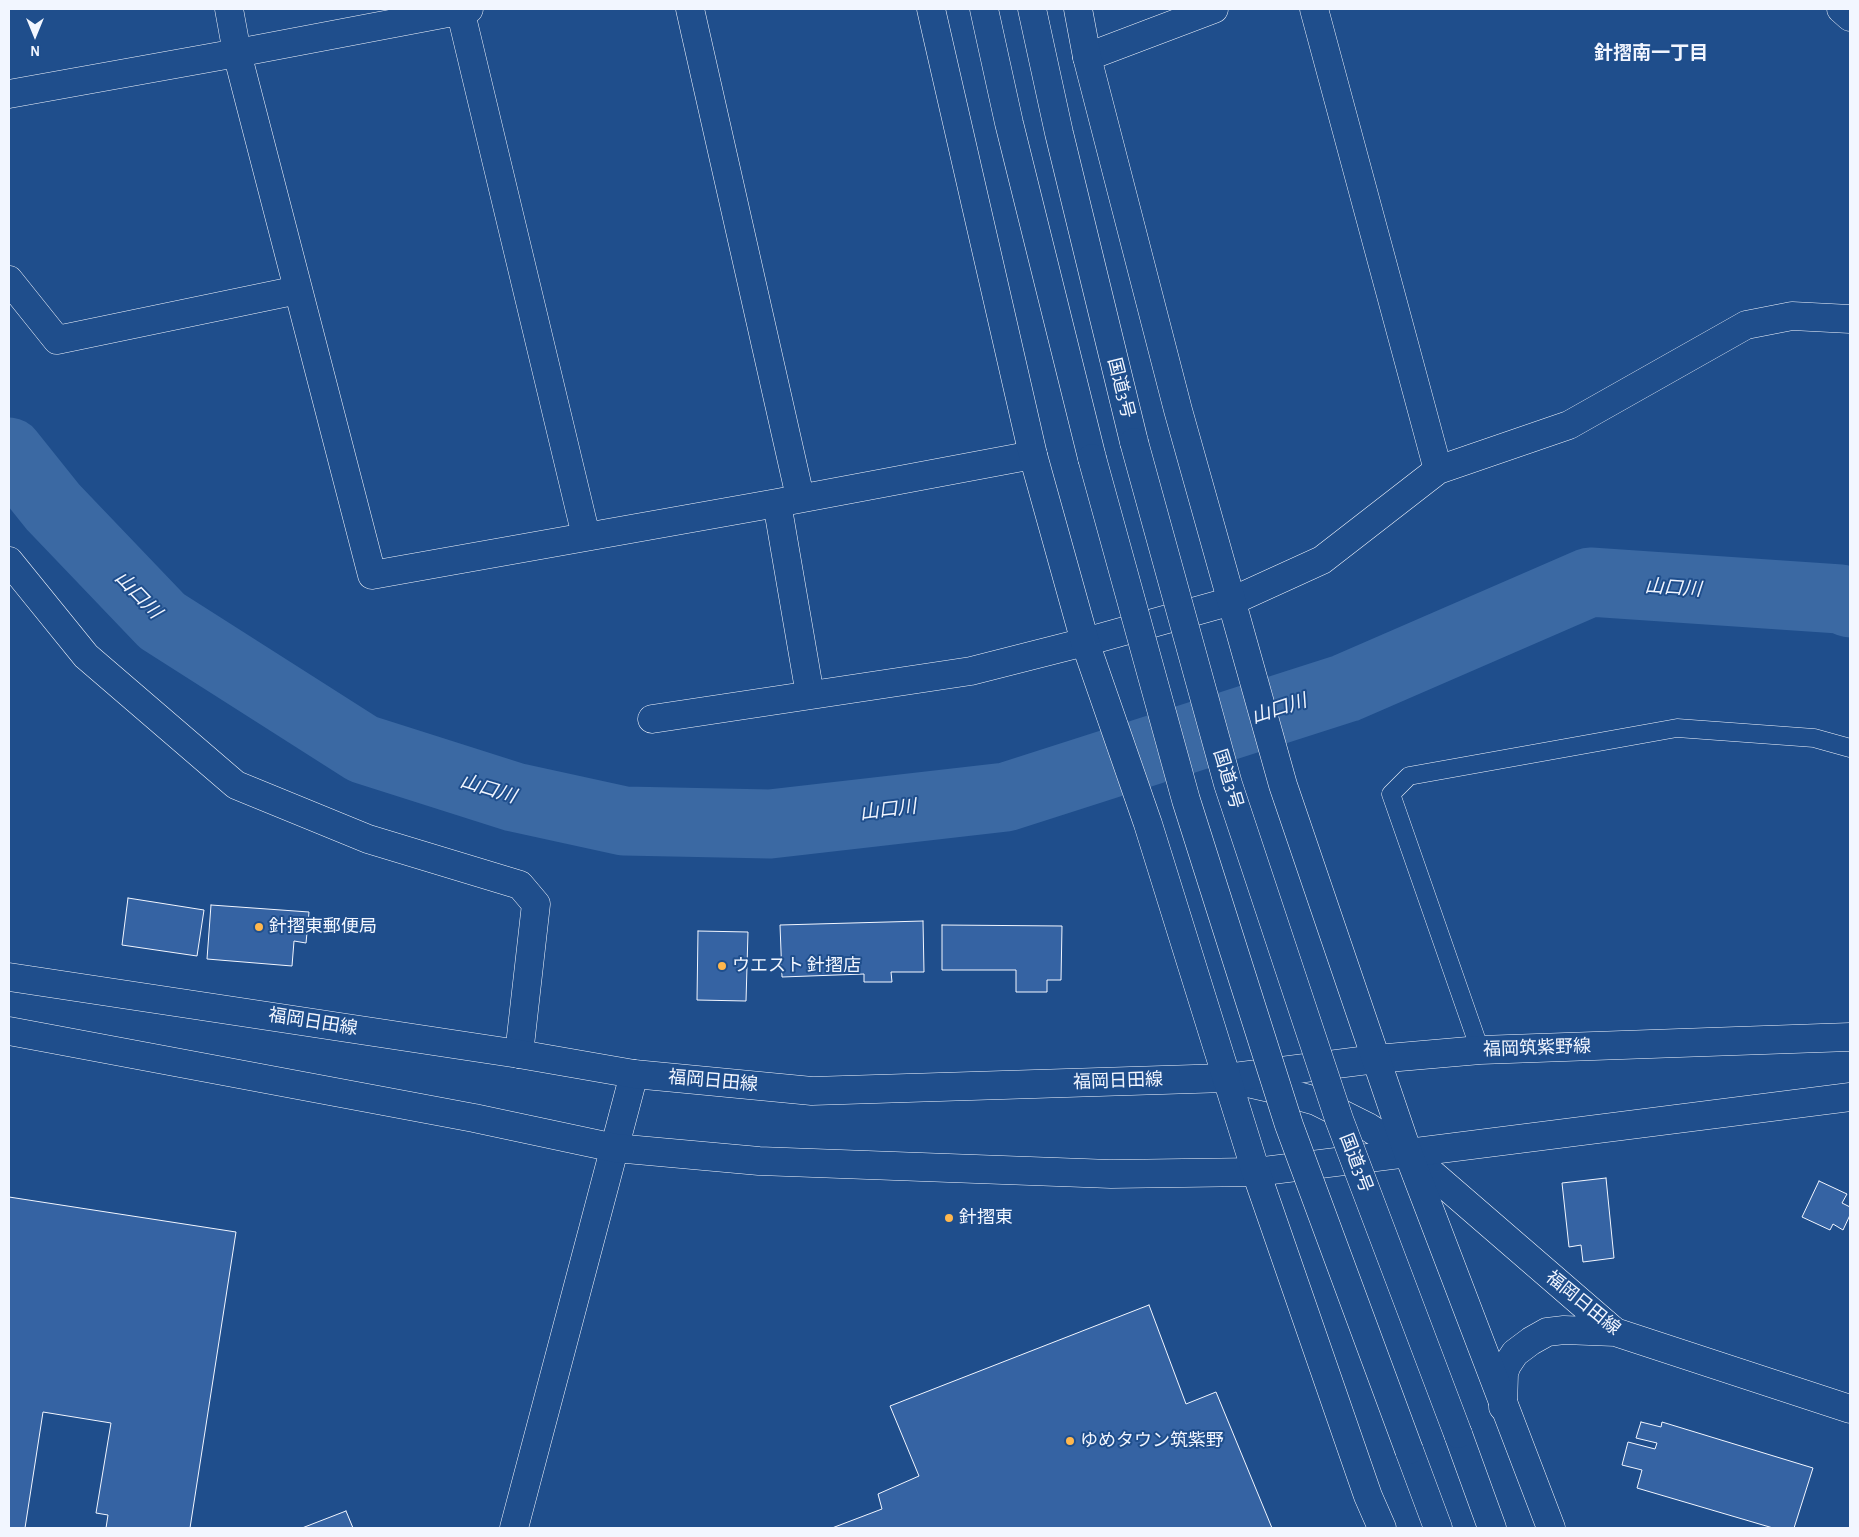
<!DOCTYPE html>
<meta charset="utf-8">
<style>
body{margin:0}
#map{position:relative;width:1859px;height:1537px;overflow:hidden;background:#1f4e8c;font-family:"Alegreya Sans",sans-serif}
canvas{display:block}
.frame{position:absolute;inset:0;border:10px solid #f2f6ff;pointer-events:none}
.north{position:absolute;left:10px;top:10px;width:50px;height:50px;-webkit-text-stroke:4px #1f4e8c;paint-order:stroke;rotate:180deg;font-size:14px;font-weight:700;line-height:20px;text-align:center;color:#f2f6ff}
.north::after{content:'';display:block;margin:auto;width:18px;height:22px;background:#f2f6ff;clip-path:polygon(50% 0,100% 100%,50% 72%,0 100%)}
</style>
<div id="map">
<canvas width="1859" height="1537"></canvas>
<div class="frame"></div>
<div class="north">N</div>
</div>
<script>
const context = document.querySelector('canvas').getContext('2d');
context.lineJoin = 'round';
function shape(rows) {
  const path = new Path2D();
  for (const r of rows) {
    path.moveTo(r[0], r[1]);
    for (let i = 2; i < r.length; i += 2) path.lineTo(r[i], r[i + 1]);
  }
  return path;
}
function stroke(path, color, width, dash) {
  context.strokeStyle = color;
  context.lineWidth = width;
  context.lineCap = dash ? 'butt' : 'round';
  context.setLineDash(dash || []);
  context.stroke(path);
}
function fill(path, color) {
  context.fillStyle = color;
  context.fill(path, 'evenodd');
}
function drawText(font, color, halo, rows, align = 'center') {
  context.font = font + ' "Alegreya Sans","Noto Sans JP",sans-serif';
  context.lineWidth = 4;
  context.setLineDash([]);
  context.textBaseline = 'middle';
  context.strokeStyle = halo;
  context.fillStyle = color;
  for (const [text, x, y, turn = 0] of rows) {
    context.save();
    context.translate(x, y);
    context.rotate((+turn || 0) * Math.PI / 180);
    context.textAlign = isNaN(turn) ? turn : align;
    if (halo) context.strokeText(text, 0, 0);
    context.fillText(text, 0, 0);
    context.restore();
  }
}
stroke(shape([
 [9,452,53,507,162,621,363,749,514,797,624,821,770,824,1006,797,1346,688,1590,582,1840,599,1850,603]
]), '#3b69a3', 69);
const building = shape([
 [128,898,204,910,197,956,122,945,128,898],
 [211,905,309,912,306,943,294,941,292,966,207,959,211,905],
 [923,921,924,972,891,972,892,982,864,982,864,974,782,977,780,925,923,921],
 [942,925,1062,926,1061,980,1047,980,1047,992,1016,992,1016,970,942,970,942,925],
 [698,931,748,932,746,1001,697,1000,698,931],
 [1606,1178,1614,1258,1583,1262,1581,1245,1569,1247,1562,1183,1606,1178],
 [1819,1181,1847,1194,1842,1203,1850,1207,1850,1215,1843,1230,1833,1224,1830,1230,1802,1217,1819,1181],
 [9,1197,236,1232,190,1528,106,1528,108,1515,96,1513,111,1423,43,1412,25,1528,9,1528,9,1197],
 [1149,1305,1186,1404,1216,1392,1272,1528,832,1528,882,1509,878,1494,919,1476,890,1406,1149,1305],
 [1641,1422,1661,1427,1662,1422,1813,1468,1794,1528,1773,1528,1637,1488,1642,1470,1622,1465,1628,1442,1655,1449,1657,1443,1636,1438,1641,1422],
 [346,1511,353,1528,302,1528,346,1511]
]);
fill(building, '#3563a3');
stroke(building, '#f2f6ff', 1);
const service = shape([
 [1480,1050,1391,794,1409,776,1677,728,1814,738,1850,748]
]);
const minor = shape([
 [229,9,237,53,372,575,777,503,1033,455],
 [460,9,586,536],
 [690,9,800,497],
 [1314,9,1438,470],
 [1841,9,1850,17],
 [1087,57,1214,9],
 [9,94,237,53,469,9],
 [9,280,57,340,298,290],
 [777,503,810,695],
 [9,561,86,656,236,785,368,839,520,885,536,904,519,1054],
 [652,719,971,671,1085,642,1232,601,1322,560,1438,470,1569,425,1746,325,1792,316,1850,319]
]);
const tertiary = shape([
 [514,1528,634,1074]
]);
const secondary = shape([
 [9,977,519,1054,634,1074,812,1091,1226,1078,1270,1088,1316,1101,1368,1127,1408,1153,1615,1332,1850,1409],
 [9,1031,474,1118,615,1148,759,1161,1111,1174,1256,1172,1408,1153],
 [1503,1407,1504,1373,1507,1365,1515,1353,1531,1341,1547,1332,1564,1330,1615,1332]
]);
const primary = shape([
 [1226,1078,1376,1059,1480,1050,1850,1037],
 [1408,1153,1850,1097]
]);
const trunk = shape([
 [931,9,1033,455,1085,642,1148,824,1256,1172,1368,1496,1382,1528],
 [984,9,1009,123,1092,458],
 [1032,9,1059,133,1134,442],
 [1078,9,1087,57,1178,410,1283,785,1408,1153,1551,1528],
 [1458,1434,1492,1528],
 [1409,1450,1438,1528]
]);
stroke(service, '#f2f6ff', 19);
stroke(minor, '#f2f6ff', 29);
stroke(tertiary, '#f2f6ff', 29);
stroke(secondary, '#f2f6ff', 29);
stroke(primary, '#f2f6ff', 29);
stroke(trunk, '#f2f6ff', 29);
stroke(service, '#1f4e8c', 18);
stroke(minor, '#1f4e8c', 28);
stroke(tertiary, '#1f4e8c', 28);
stroke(secondary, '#1f4e8c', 28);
stroke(primary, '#1f4e8c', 28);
stroke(trunk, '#1f4e8c', 28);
const trunkBridge = shape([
 [1134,442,1228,784,1339,1119,1458,1434],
 [1092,458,1186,800,1289,1125,1409,1450]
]);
stroke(trunkBridge, '#f2f6ff', 29, []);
stroke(trunkBridge, '#1f4e8c', 28);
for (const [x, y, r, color] of [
 [259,927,5,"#ffb74d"],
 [722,966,5,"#ffb74d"],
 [949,1218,5,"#ffb74d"],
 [1070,1441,5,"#ffb74d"]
]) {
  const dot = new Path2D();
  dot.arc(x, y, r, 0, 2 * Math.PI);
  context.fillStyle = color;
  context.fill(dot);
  stroke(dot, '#1f4e8c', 2);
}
drawText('18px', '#f2f6ff', '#1f4e8c', [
 ["国道3号",1121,388,76],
 ["国道3号",1228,779,73],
 ["福岡日田線",313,1022,9],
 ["福岡筑紫野線",1537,1048,-2],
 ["福岡日田線",713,1081,5],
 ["福岡日田線",1118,1081,-2],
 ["国道3号",1356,1163,69],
 ["福岡日田線",1583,1303,39]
]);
drawText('18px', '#f2f6ff', '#1f4e8c', [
 ["針摺東郵便局",269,927],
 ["ウエスト 針摺店",732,966],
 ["針摺東",959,1218],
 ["ゆめタウン筑紫野",1080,1441]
], 'left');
drawText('bold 19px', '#f2f6ff', '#1f4e8c', [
 ["針摺南一丁目",1651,53]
]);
drawText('italic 19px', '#f2f6ff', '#1f4e8c', [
 ["山口川",1673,588,4],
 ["山口川",138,595,46],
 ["山口川",1279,709,-18],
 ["山口川",488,789,17],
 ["山口川",888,810,-7]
]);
</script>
